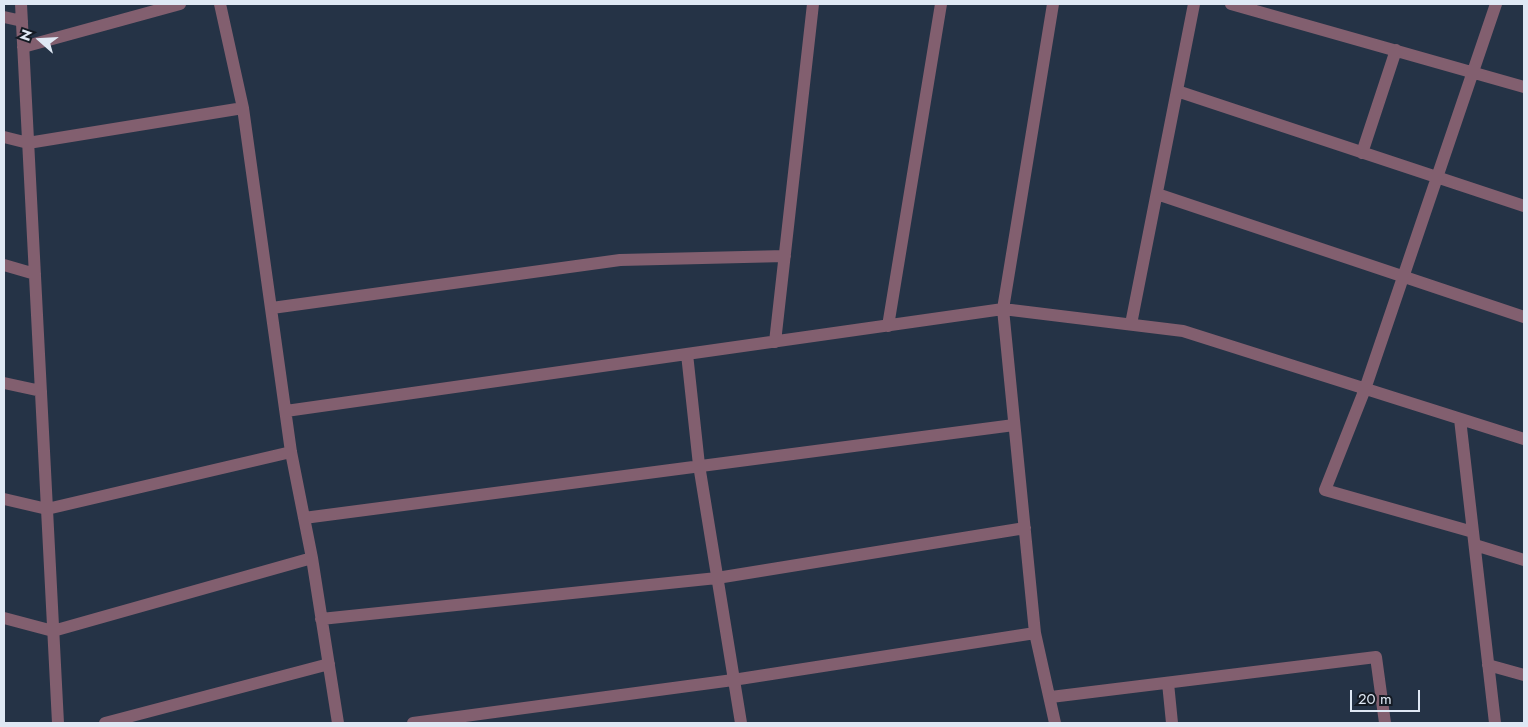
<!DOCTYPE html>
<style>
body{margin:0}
#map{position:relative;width:1528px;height:727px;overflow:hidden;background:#253346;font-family:Jost,sans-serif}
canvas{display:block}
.frame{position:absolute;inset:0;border:5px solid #dfe8f4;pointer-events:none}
.north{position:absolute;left:15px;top:15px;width:50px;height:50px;-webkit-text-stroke:4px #141a23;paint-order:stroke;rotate:289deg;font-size:14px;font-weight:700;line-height:20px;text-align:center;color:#dfe8f4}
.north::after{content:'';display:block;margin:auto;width:18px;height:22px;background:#dfe8f4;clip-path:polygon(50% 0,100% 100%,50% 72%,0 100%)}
.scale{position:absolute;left:1350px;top:690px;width:70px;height:22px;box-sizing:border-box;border:2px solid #dfe8f4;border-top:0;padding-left:6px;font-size:15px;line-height:18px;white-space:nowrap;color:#dfe8f4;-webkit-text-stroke:4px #141a23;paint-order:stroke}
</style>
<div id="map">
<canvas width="1528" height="727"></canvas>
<div class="frame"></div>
<div class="north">N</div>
<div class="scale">20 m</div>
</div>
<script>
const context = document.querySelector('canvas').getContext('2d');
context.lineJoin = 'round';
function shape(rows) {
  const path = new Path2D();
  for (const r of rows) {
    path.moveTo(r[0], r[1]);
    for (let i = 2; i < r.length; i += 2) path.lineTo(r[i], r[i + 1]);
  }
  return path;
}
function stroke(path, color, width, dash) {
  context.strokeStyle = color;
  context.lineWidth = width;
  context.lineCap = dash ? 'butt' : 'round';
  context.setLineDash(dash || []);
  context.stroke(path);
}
stroke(shape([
 [21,4,58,723],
 [220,4,243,108,291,452,312,558,338,723],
 [1231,4,1524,87],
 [4,17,22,21],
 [23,47,180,4],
 [1177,91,1524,206],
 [4,137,28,143,243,108],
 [1362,153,1396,50],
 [1157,194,1524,317],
 [4,265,35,274],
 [272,308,620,260,785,256],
 [1131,324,1194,4],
 [888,326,941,4],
 [775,342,813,4],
 [687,354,699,465,741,723],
 [4,383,41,391],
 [286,411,1003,309,1183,331,1524,439],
 [1460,419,1495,723],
 [4,499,47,509,291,452],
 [304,518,1014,425],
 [1473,532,1325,490,1365,389,1496,4],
 [1475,545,1524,560],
 [4,618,53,631,312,558],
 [321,619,717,578,1025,528],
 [1035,633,1003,309,1053,4],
 [1488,665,1524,675],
 [1168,683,1172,723],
 [1051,697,1376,657,1385,723],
 [105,723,329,664],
 [413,723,733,680,1035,633,1055,723]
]), '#825f6f', 12);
</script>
